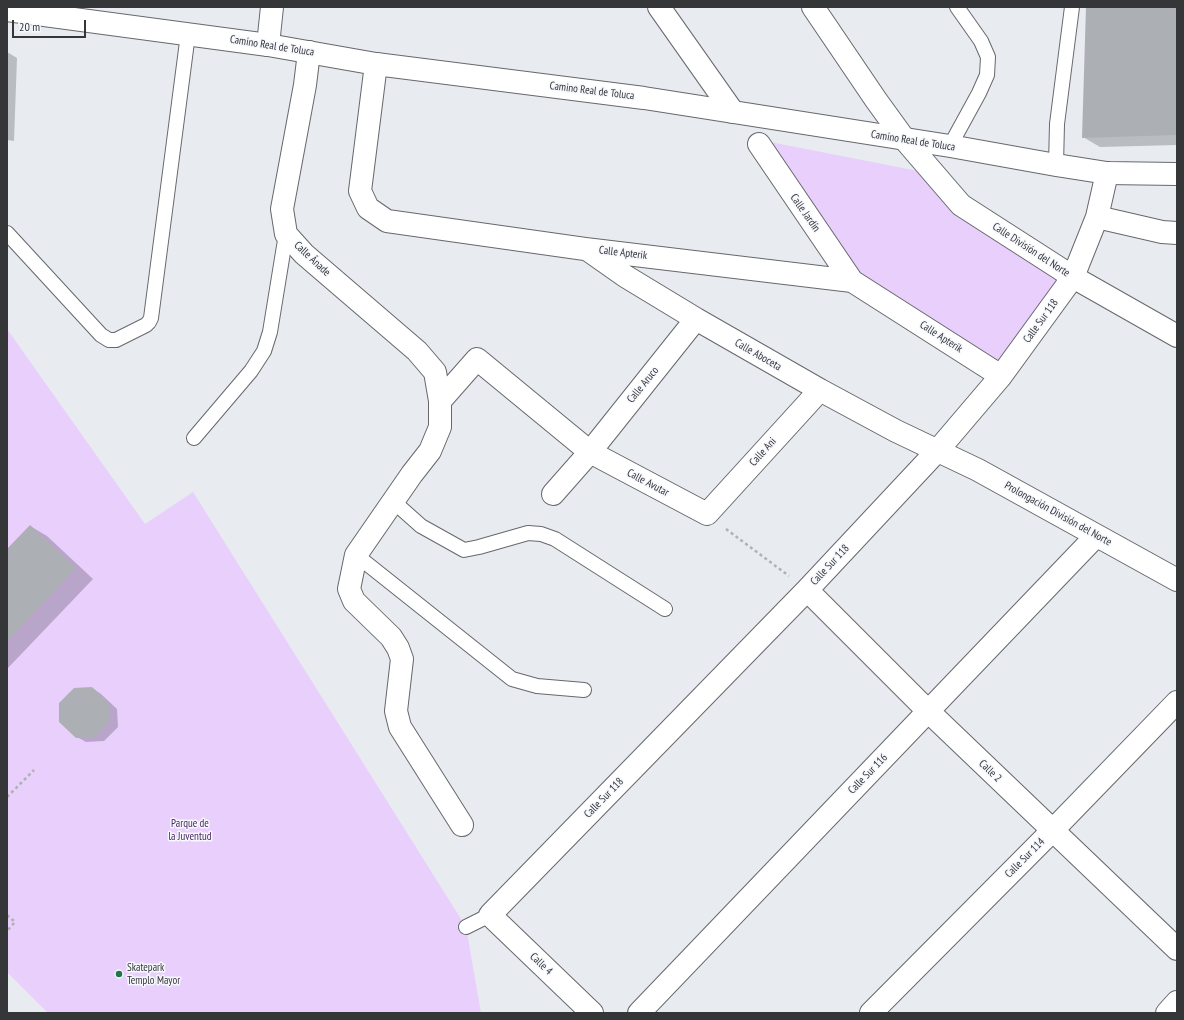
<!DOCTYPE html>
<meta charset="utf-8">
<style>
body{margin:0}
#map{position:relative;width:1184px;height:1020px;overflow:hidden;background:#e8ebf0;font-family:"PT Sans Narrow",sans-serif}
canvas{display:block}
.frame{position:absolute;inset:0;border:8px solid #353638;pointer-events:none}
.scale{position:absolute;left:12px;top:20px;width:74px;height:18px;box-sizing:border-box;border:2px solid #353638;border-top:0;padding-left:5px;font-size:12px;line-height:14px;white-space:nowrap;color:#353638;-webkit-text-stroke:3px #f6f8fd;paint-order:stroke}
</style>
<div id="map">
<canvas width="1184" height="1020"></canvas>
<div class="frame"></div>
<div class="scale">20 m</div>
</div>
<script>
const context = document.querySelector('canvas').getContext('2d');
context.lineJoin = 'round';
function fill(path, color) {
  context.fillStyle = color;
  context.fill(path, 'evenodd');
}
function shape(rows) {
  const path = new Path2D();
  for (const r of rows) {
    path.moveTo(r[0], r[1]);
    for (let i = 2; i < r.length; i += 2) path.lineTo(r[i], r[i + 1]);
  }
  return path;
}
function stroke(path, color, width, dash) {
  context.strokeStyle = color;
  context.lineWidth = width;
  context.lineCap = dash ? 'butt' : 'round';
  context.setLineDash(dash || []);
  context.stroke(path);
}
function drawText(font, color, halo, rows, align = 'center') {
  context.font = font + ' "PT Sans Narrow",sans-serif';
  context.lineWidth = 3;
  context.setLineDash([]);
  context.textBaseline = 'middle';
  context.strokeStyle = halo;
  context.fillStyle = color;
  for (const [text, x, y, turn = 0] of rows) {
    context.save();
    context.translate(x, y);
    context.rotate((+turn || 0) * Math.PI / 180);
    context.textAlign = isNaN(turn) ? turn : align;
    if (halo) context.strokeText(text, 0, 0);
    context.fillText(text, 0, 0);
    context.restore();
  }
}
fill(shape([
 [760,140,918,171,957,217,1063,273,1001,371,857,279],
 [7,329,145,524,193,492,466,927,481,1013,48,1013,7,972]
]), '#e8cffc');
fill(shape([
 [1087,7,1177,7,1177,145,1100,147,1083,137],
 [7,52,17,58,14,141,7,140],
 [30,526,47,536,93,579,7,669,7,551],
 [92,688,101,694,117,709,118,727,104,741,86,742,77,737]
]), '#0003');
fill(shape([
 [1086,7,1177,7,1177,135,1082,138],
 [30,525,76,568,7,641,7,549],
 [92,687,109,703,109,722,95,737,76,738,59,722,59,703,74,688]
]), '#acb0b4');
const service = shape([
 [950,146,979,93,987,75,988,57,981,41,957,7],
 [1056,165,1057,124,1072,7],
 [7,233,101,335,109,340,116,340,146,325,149,322,151,318,188,34],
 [194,438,251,371,264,351,270,332,286,234],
 [394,502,421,526,464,550,479,547,528,533,541,534,555,539,665,609],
 [356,555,512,679,537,686,584,690],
 [466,927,490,915]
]);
const minor = shape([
 [659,7,733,112],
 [813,7,876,100,905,140,961,205,1073,277,1177,336],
 [268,45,272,7],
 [309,52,305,85,282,209,286,234,304,254,417,351,435,372,440,401,440,427,430,451,412,474,356,555,349,589,354,601,391,637,398,648,402,659,396,711,400,727,462,825],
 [376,64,360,191,368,208,387,221,585,249,852,281,1001,376],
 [759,144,852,281],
 [1097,217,1162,232,1177,233],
 [588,250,625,276,696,319,820,390,896,431,978,470,1177,580],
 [440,401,477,359,590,452,707,514,820,390],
 [553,494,590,452,696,319],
 [807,590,928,711,1177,949],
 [592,1013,490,915,807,590,938,450,1001,376,1073,277,1097,217,1107,173],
 [639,1013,1096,536],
 [871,1013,1052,831,1177,702],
 [1167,1013,1177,1002]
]);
const secondary = shape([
 [7,10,268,45,376,64,644,98,950,146,1056,165,1107,173,1177,174]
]);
stroke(service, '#66686c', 16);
stroke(minor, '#66686c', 24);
stroke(secondary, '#66686c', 24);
stroke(shape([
 [726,529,789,576],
 [7,797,34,770],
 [7,915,15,922,7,931]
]), '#afb1b5', 2.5, [3, 3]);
stroke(service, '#fff', 14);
stroke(minor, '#fff', 22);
stroke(secondary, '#fff', 22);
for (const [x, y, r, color] of [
 [119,974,4,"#207649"]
]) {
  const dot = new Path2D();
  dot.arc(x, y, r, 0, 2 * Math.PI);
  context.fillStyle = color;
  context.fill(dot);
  stroke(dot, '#f6f8fd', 1.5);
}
drawText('11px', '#353638', '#f6f8fd', [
 ["Camino Real de Toluca",272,46,9],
 ["Camino Real de Toluca",592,91,7],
 ["Camino Real de Toluca",913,141,9],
 ["Calle Jardín",805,213,55],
 ["Calle División del Norte",1031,250,33],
 ["Calle Apterik",623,253,7],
 ["Calle Ánade",312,259,43],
 ["Calle Sur 118",1041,321,-54],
 ["Calle Apterik",941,337,33],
 ["Calle Aboceta",758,355,30],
 ["Calle Aruco",643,385,-51],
 ["Calle Ani",763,452,-48],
 ["Calle Avutar",648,483,28],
 ["Prolongación División del Norte",1058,514,29],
 ["Calle Sur 118",830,565,-47],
 ["Calle 2",990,771,44],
 ["Calle Sur 116",868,774,-46],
 ["Calle Sur 118",604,798,-46],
 ["Calle Sur 114",1025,858,-45],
 ["Calle 4",541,964,44]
]);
drawText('11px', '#49265f', '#f6f8fd', [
 ["Parque de",190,824],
 ["la Juventud",190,837]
]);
drawText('11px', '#353638', '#f6f8fd', [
 ["Skatepark",127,968],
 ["Templo Mayor",127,981]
], 'left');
</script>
